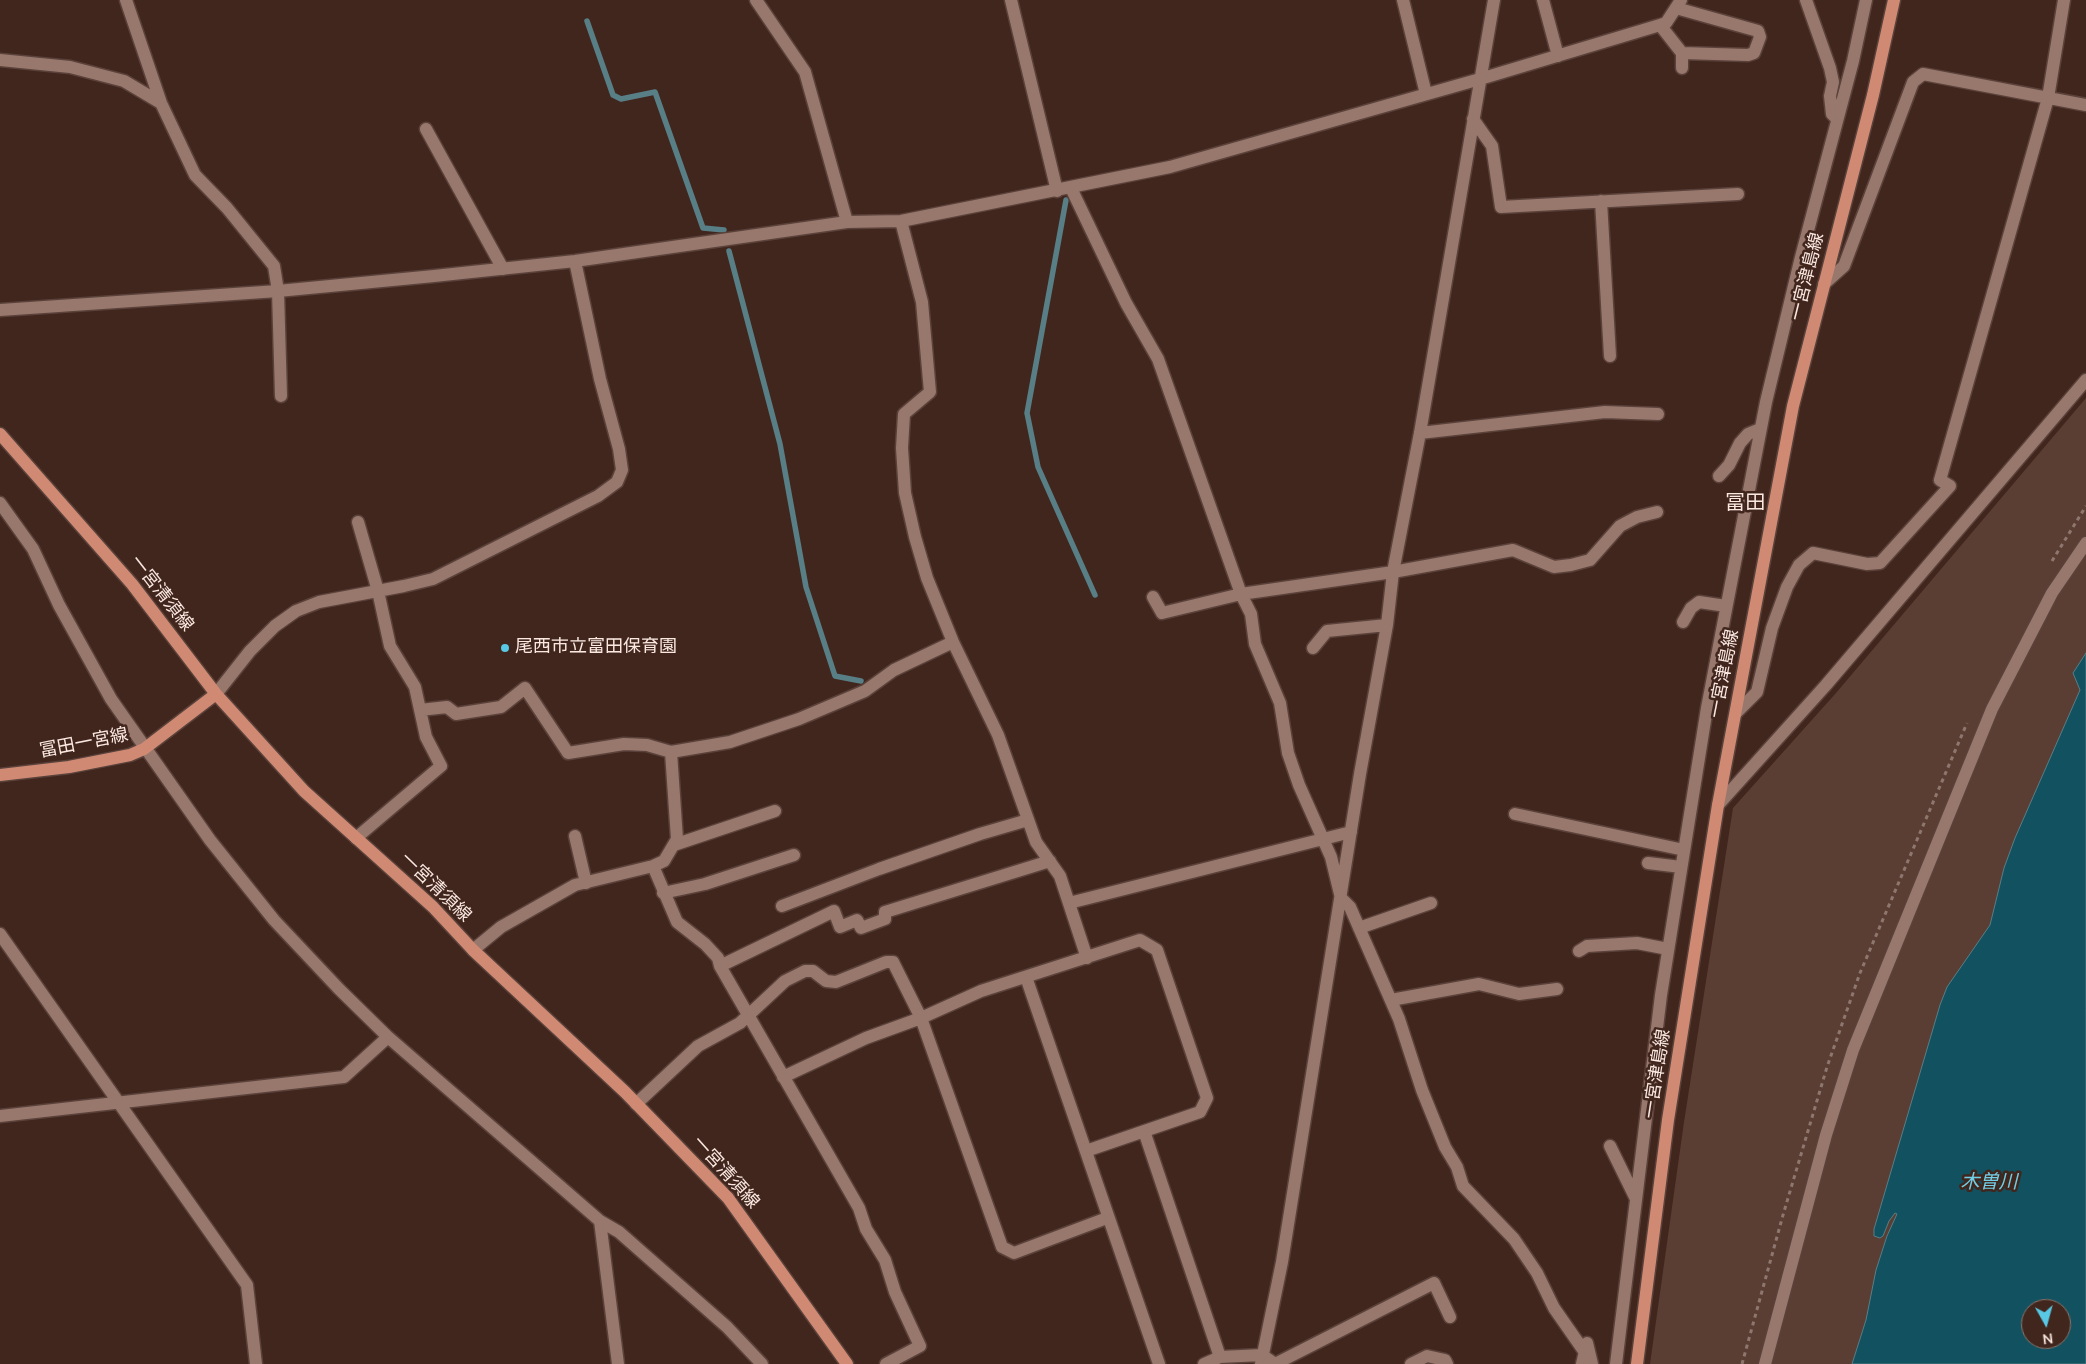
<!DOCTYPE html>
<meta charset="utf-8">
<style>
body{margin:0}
#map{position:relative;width:2086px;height:1364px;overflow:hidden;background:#41261d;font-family:"Nunito Sans",sans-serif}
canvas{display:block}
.north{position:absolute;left:2021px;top:1299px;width:50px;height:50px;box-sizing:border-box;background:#41261d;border:1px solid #8b746b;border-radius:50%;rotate:173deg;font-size:14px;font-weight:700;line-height:20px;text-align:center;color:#fae8e1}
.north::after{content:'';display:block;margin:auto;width:18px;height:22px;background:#58c8e4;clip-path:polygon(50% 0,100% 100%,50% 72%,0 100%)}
</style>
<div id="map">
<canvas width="2086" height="1364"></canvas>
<div class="north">N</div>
</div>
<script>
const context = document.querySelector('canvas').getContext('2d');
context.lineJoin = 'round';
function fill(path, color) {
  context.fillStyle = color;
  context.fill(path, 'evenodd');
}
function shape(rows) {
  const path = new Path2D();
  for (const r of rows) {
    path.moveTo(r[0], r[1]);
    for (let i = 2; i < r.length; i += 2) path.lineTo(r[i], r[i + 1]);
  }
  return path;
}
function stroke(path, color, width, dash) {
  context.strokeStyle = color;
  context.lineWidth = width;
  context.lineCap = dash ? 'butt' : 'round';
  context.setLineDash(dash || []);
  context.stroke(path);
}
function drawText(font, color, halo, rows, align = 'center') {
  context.font = font + ' "Nunito Sans","Noto Sans JP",sans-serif';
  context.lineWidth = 5;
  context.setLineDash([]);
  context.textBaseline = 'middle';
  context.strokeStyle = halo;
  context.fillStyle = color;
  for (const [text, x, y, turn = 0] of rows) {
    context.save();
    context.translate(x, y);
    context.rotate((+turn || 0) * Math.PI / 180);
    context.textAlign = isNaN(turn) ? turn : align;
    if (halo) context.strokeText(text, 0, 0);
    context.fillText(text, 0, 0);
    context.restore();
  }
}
fill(shape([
 [2086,398,2086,742,1879,1364,1650,1364,1684,1122,1733,808,1836,693]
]), '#5a3e34');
const water = shape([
 [2086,653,2086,1364,1852,1364,1866,1320,1876,1270,1887,1236,1897,1214,1895,1213,1889,1221,1883,1236,1880,1238,1874,1236,1874,1229,1940,1005,1947,987,1990,925,2004,868,2015,838,2080,690,2073,673,2086,653],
 [2031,1309,2061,1309,2061,1339,2031,1339,2031,1309]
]);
fill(water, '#12515f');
stroke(water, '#587e86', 1);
stroke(shape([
 [587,21,613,95,621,99,655,92,703,228,724,230],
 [1066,200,1027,413,1038,467,1095,595],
 [729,251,780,444,806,587,835,676,861,681]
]), '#587e86', 5.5);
const minor = shape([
 [126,0,161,103,195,175,227,208,274,266,278,291,281,396],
 [756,0,805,72,847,222],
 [1011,0,1057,191],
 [1403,0,1426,94],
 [1543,0,1558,56],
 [1806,0,1830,68,1833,82,1830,96,1832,114,1837,119],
 [1660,25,1682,53,1748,55,1754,53,1760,37,1758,31,1676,8],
 [0,60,70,67,124,81,161,103],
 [1682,68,1682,53],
 [1473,119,1492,146,1501,207,1738,194],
 [426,129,503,269],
 [1071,188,1126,303,1158,359,1241,594,1251,614,1255,644,1280,703,1288,753,1299,785,1331,857,1341,898,1350,907,1399,1019,1422,1090,1445,1147,1457,1167,1463,1186,1514,1239,1537,1273,1554,1308,1584,1351],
 [1601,201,1610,356],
 [901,221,922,302,930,392,904,414,902,448,905,493,915,537,927,578,953,642,998,735,1036,842,1060,876,1087,958],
 [1824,284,1844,266,1913,82,1923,74,2086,105],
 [0,310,278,291,434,276,575,261,847,222,901,221,1170,167,1480,79,1660,25,1666,23,1681,0],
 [1420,433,1605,412,1658,414],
 [1719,476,1729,465,1740,443,1748,434,1760,429],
 [0,503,33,549,59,605,111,699,210,840,274,920,339,989,388,1037,600,1221,619,1232,727,1327,762,1364],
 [1153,597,1162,613,1241,594,1393,572,1513,550,1554,567,1571,565,1590,560,1620,526,1637,517,1657,512],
 [1683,622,1691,608,1699,602,1726,606],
 [1313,648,1327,631,1387,625],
 [216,694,250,651,275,626,296,611,319,602,404,586,433,579,598,496,617,482,622,470,619,449,600,379,575,261],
 [420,710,447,707,456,714,501,707,525,688,568,753,624,744,647,745,671,752],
 [1736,713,1757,692,1772,628,1787,587,1799,565,1813,553,1867,564,1880,563,1950,486,1940,480,2048,98,2064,0],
 [1718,805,1826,685,2086,380],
 [1515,814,1684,850],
 [575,836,586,883],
 [356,838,441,766,426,737,415,687,390,646,378,591,358,522],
 [674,845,775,811],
 [1648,863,1681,867],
 [653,866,677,922,705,944,718,958,720,966,859,1208,866,1229,885,1260,895,1292,920,1346,886,1364],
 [663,893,705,884,794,855],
 [1069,903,1351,832],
 [782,906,879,869,980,834,1028,820],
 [1359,928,1431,903],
 [0,934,247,1285,256,1364],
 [473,950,501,927,575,885,653,866,664,861,677,839,671,752,730,742,799,719,865,691,894,670,953,642],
 [1579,951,1587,946,1637,943,1668,949],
 [720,966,834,911,840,927,857,920,861,928,885,919,885,912,1050,861],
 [1026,977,1159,1364],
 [1391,1000,1479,984,1519,994,1557,989],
 [783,1077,866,1038,921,1018,981,991,1140,940,1157,950,1207,1098,1200,1112,1086,1151],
 [636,1104,698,1046,740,1023,785,981,805,971,813,971,826,981,836,982,886,962,893,962,921,1018,1002,1247,1014,1253,1107,1218],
 [0,1116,344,1077,388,1037],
 [1144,1131,1220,1357],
 [1610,1146,1636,1199],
 [600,1221,618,1364],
 [1204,1364,1220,1357,1262,1355,1275,1364,1434,1283,1450,1317],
 [1261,1364,1282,1262,1360,774,1387,625,1393,572,1420,433,1494,0],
 [1411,1364,1427,1356,1445,1360,1447,1364],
 [1582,1364,1587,1343,1592,1364],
 [1616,1364,1661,995,1707,708,1766,402,1801,257,1853,61,1866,0],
 [1765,1364,1826,1135,1853,1050,1992,709,2052,593,2086,543]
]);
const major = shape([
 [0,434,132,584,216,694,304,791,433,907,473,950,625,1092,728,1198,847,1364],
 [0,775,69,767,130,755,144,749,216,694],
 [1637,1364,1668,1120,1718,805,1793,406,1873,95,1894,0]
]);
stroke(minor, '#5a423b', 15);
stroke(major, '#5a423b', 15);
stroke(shape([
 [2052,561,2086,506],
 [1742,1364,1783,1215,1827,1067,1860,973,1967,723]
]), '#8e776f', 3, [4, 4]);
stroke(minor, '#98776c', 12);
stroke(major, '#d08a73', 12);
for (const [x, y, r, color] of [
 [505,648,5,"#58c8e4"]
]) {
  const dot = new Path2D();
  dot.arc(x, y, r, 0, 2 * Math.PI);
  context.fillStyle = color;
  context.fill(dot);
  stroke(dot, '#41261d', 2);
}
drawText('18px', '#fae8e1', '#41261d', [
 ["一宮津島線",1808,277,-76],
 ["一宮清須線",161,594,52],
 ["一宮津島線",1725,674,-79],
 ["冨田一宮線",84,744,-11],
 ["一宮清須線",435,888,44],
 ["一宮津島線",1658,1074,-81],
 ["一宮清須線",725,1173,48]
]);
drawText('18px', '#fae8e1', '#41261d', [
 ["尾西市立富田保育園",515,648]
], 'left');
drawText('italic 19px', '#70cee6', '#41261d', [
 ["木曽川",1989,1183]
]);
drawText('20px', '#fae8e1', '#41261d', [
 ["冨田",1745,504]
]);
</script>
